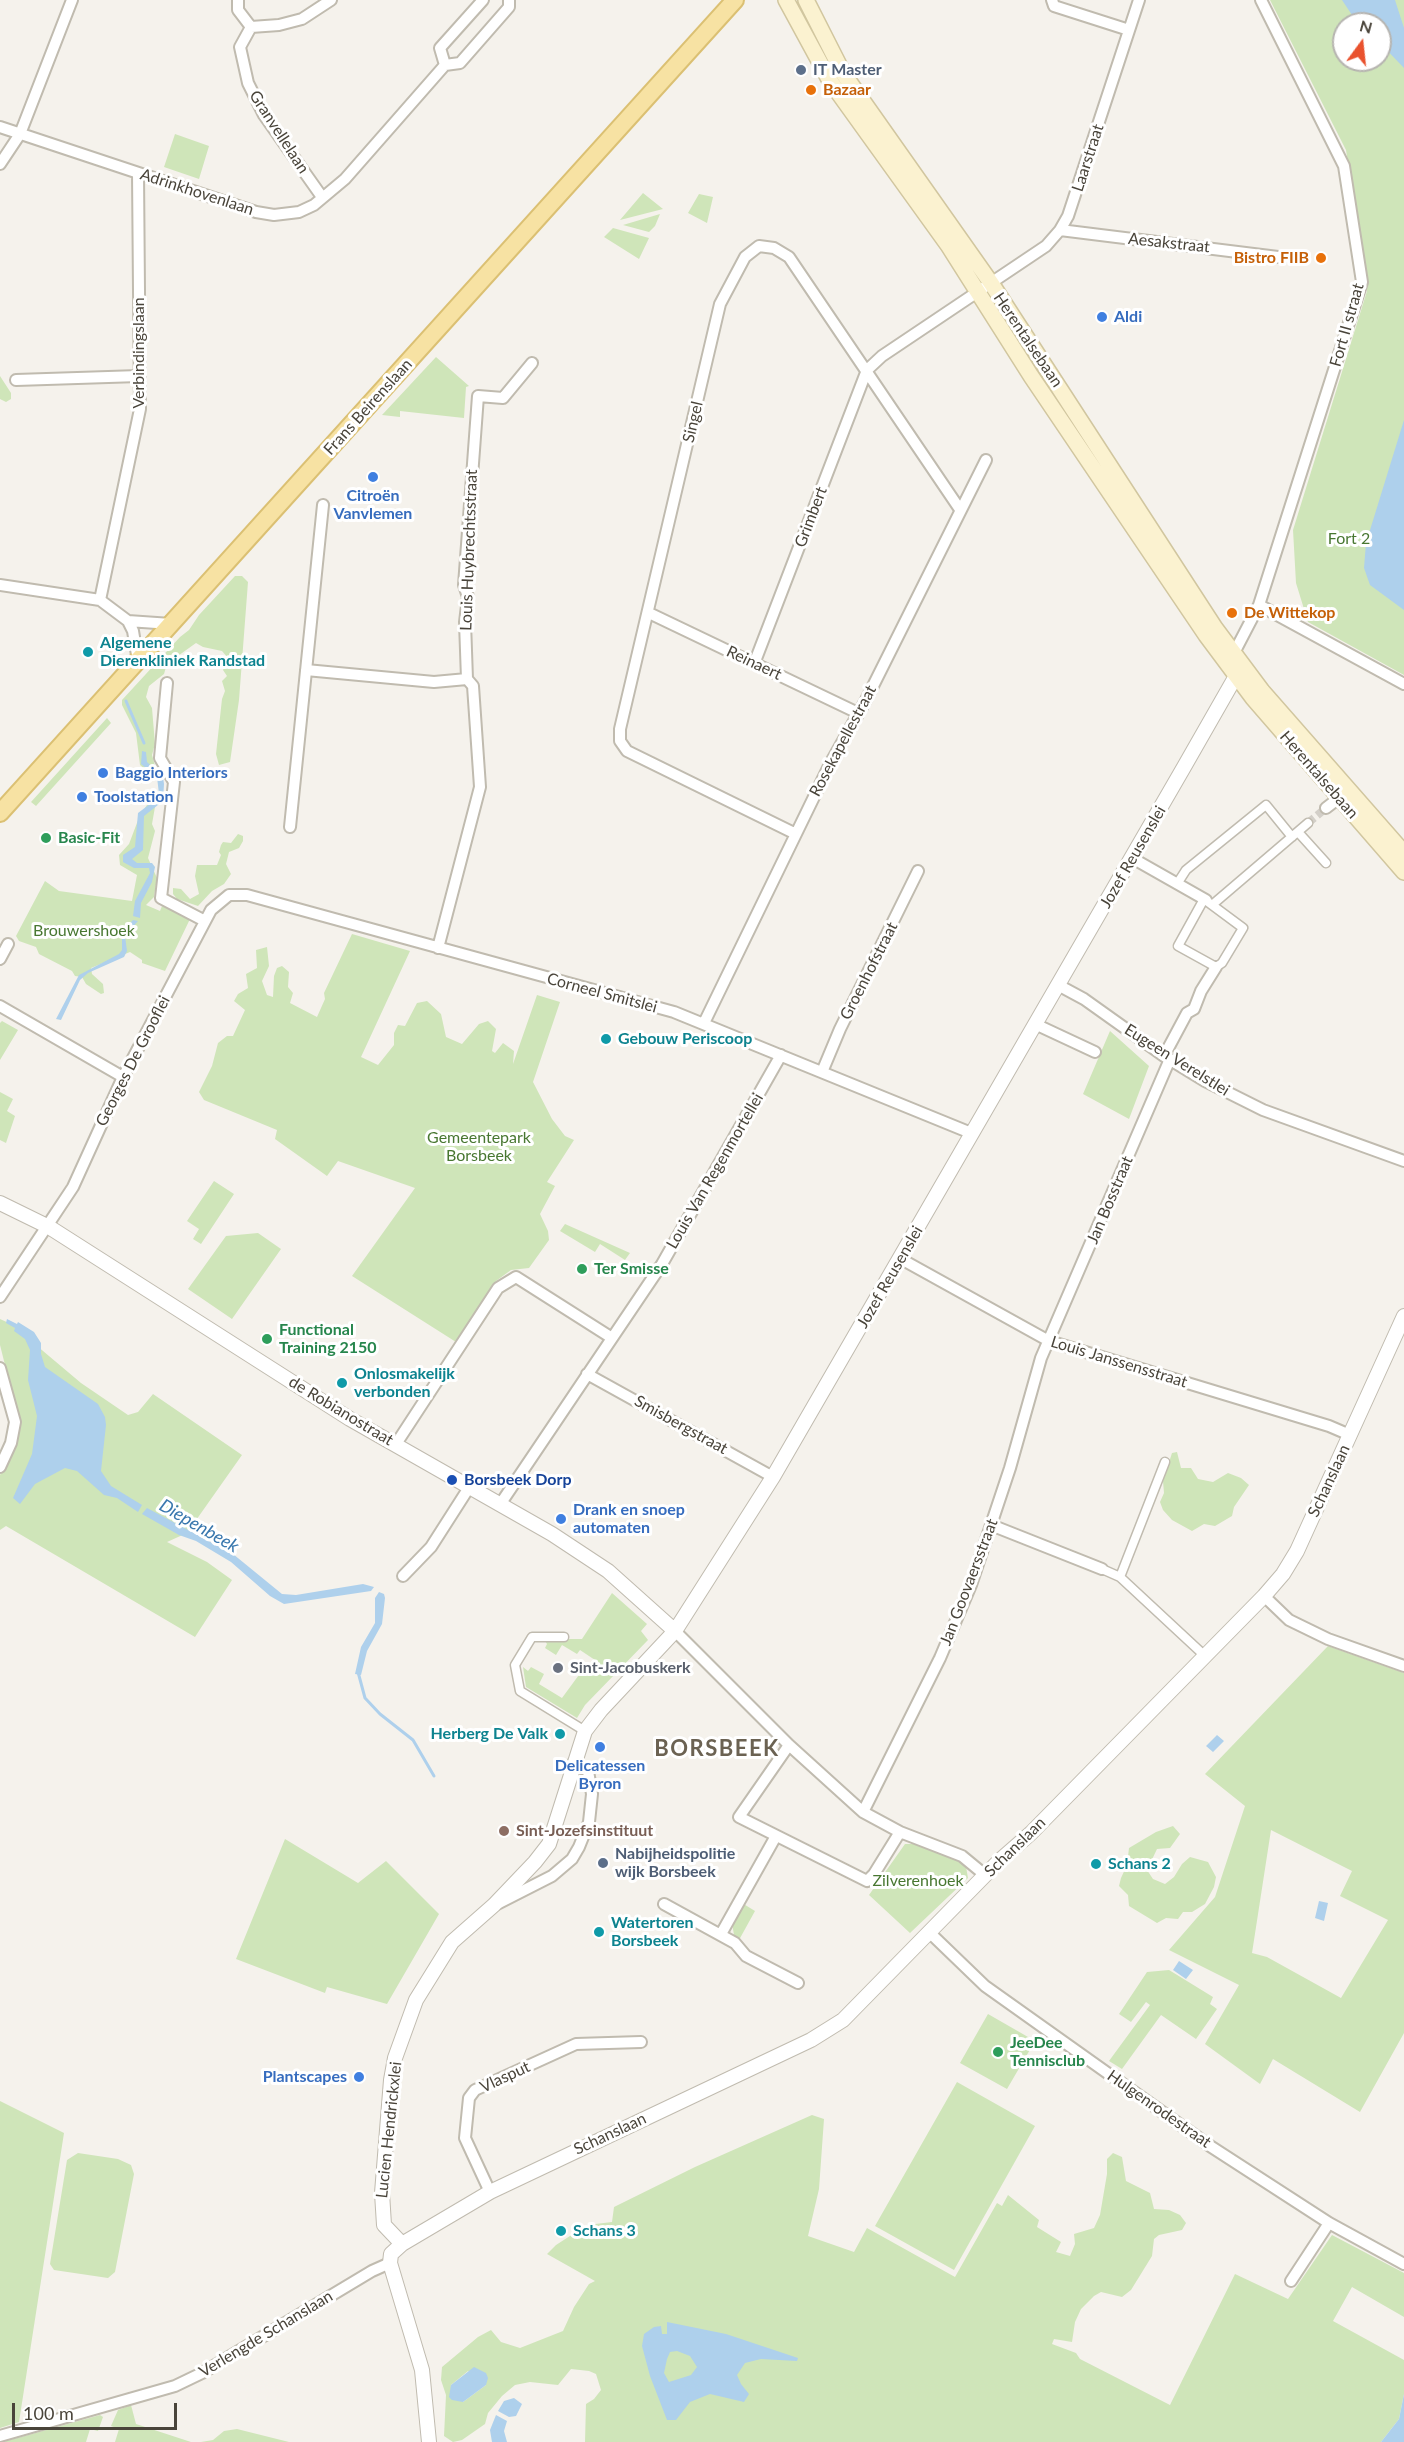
<!DOCTYPE html>
<meta charset="utf-8">
<style>
body{margin:0}
#map{position:relative;width:1404px;height:2442px;overflow:hidden;background:#f5f2ec;font-family:Lato,sans-serif}
canvas{display:block}
.north{position:absolute;left:1332px;top:12px;width:60px;height:60px;box-sizing:border-box;background:#fff;border:2px solid #b6b4b0;border-radius:50%;rotate:15deg;font-size:16px;font-weight:700;line-height:24px;text-align:center;color:#49443a}
.north::after{content:'';display:block;margin:auto;width:21px;height:27px;background:#e9522e;clip-path:polygon(50% 0,100% 100%,50% 72%,0 100%)}
.scale{position:absolute;left:12px;top:2403px;width:165px;height:27px;box-sizing:border-box;border:3px solid #49443a;border-top:0;padding-left:8px;font-size:18px;line-height:21px;white-space:nowrap;color:#49443a;-webkit-text-stroke:4px #fff;paint-order:stroke}
</style>
<div id="map">
<canvas width="1404" height="2442"></canvas>
<div class="north">N</div>
<div class="scale">100 m</div>
</div>
<script>
const context = document.querySelector('canvas').getContext('2d');
context.lineJoin = 'round';
function fill(path, color) {
  context.fillStyle = color;
  context.fill(path, 'evenodd');
}
function shape(rows) {
  const path = new Path2D();
  for (const r of rows) {
    path.moveTo(r[0], r[1]);
    for (let i = 2; i < r.length; i += 2) path.lineTo(r[i], r[i + 1]);
  }
  return path;
}
function stroke(path, color, width, dash) {
  context.strokeStyle = color;
  context.lineWidth = width;
  context.lineCap = dash ? 'butt' : 'round';
  context.setLineDash(dash || []);
  context.stroke(path);
}
function drawText(font, color, halo, rows, align = 'center') {
  context.font = font + ' Lato,sans-serif';
  context.lineWidth = 6;
  context.setLineDash([]);
  context.textBaseline = 'middle';
  context.strokeStyle = halo;
  context.fillStyle = color;
  for (const [text, x, y, turn = 0] of rows) {
    context.save();
    context.translate(x, y);
    context.rotate((+turn || 0) * Math.PI / 180);
    context.textAlign = isNaN(turn) ? turn : align;
    if (halo) context.strokeText(text, 0, 0);
    context.fillText(text, 0, 0);
    context.restore();
  }
}
fill(shape([
 [1270,0,1404,0,1404,675,1308,622,1296,583,1293,530,1367,291,1346,150],
 [1344,24,1380,24,1380,60,1344,60],
 [175,134,209,146,199,179,164,167],
 [643,193,663,209,620,220],
 [699,194,713,197,707,223,688,213],
 [660,214,655,226,649,232,623,225],
 [613,228,649,238,639,259,604,237],
 [436,357,469,386,466,387,464,418,400,411,400,417,382,415],
 [0,376,11,393,11,399,6,402,0,399],
 [235,576,242,576,248,582,239,700,230,762,219,765,216,754,222,699,225,691,222,681,227,676,223,670,228,658,222,651,203,647,196,643,175,658,166,667,164,674,149,686,146,697,152,708,155,744,152,755,156,769,152,772,148,772,140,765,136,733,122,705,122,700,180,637,189,630,199,615],
 [107,718,111,723,36,806,31,802],
 [152,804,155,807,152,824,155,831,148,858,157,878,154,897,146,905,160,911,162,906,190,919,165,971,142,963,142,960,130,952,91,968,92,974,103,984,104,993,101,994,86,984,82,977,75,976,72,971,39,954,36,947,19,941,16,936,45,881,59,891,132,901,137,875,120,865,119,855,129,844,140,815,147,805],
 [238,834,243,836,243,841,239,848,229,852,226,864,231,874,224,884,212,891,198,906,177,899,173,894,173,888,181,889,190,899,199,894,195,876,197,865,217,865,221,855,219,852,221,845,223,842,231,843],
 [352,934,410,951,361,1057,378,1065,394,1045,394,1033,398,1025,405,1026,417,1003,427,1001,441,1014,446,1037,462,1044,479,1024,488,1021,496,1029,492,1051,495,1053,503,1043,514,1051,513,1064,537,995,560,1002,533,1082,552,1119,565,1136,574,1140,547,1182,555,1186,540,1214,548,1231,549,1240,529,1268,511,1270,496,1281,456,1342,352,1276,415,1188,338,1161,327,1176,275,1139,277,1130,204,1100,199,1092,212,1066,218,1043,227,1036,233,1036,245,1010,234,1001,238,994,248,988,246,974,257,968,256,950,267,947,269,966,262,981,267,995,273,997,274,976,277,968,282,966,289,972,288,987,293,993,290,1003,317,1017,325,999,324,993],
 [2,1021,18,1030,0,1060,0,1023],
 [1110,1031,1149,1066,1129,1119,1083,1094],
 [0,1092,13,1099,7,1111,15,1116,6,1143,0,1140],
 [214,1181,234,1194,201,1244,193,1239,199,1229,187,1221],
 [565,1224,630,1253,625,1260,600,1244,595,1252,560,1231],
 [258,1233,281,1249,232,1319,188,1289,226,1236],
 [0,1319,11,1324,81,1383,128,1415,138,1412,153,1394,242,1455,187,1533,167,1542,207,1562,232,1580,195,1637,6,1526,0,1530,0,1475,17,1443,19,1421,0,1345],
 [1177,1452,1181,1468,1191,1468,1198,1479,1213,1482,1228,1473,1241,1478,1249,1485,1234,1507,1232,1516,1215,1526,1204,1524,1192,1531,1172,1520,1163,1510,1160,1502,1164,1493,1163,1481,1172,1453],
 [612,1593,647,1624,641,1631,648,1640,585,1705,577,1718,526,1687,523,1667,528,1671,531,1667,544,1674,539,1684,562,1698,584,1668,592,1672,598,1662,580,1650,577,1654,562,1645,556,1655,545,1648,547,1644,544,1639,582,1639],
 [1328,1646,1404,1673,1404,2033,1360,2112,1273,2059,1260,2084,1205,2044,1239,1985,1169,1950,1215,1897,1245,1806,1205,1774],
 [1271,1830,1352,1871,1340,1896,1388,1920,1341,1998,1267,1957,1252,1953],
 [1173,1826,1180,1834,1170,1848,1157,1849,1147,1870,1153,1879,1165,1884,1174,1877,1182,1864,1190,1857,1208,1862,1216,1877,1214,1887,1205,1904,1192,1912,1183,1912,1178,1919,1166,1918,1157,1923,1129,1906,1128,1895,1119,1886,1121,1878,1127,1865,1129,1848,1156,1832],
 [285,1839,358,1883,386,1861,439,1914,387,2004,327,1987,325,1993,236,1959],
 [905,1844,914,1844,965,1861,968,1878,910,1933,869,1895],
 [742,1903,755,1911,739,1940,734,1935,732,1923],
 [1169,1970,1213,1997,1210,2004,1217,2009,1196,2039,1161,2015,1122,2069,1109,2061,1150,2005,1146,2002,1131,2022,1119,2014,1147,1972],
 [988,2014,1035,2041,1007,2089,960,2063],
 [957,2082,1035,2126,954,2270,875,2226],
 [0,2101,64,2133,19,2422,0,2428],
 [812,2115,824,2119,819,2189,808,2236,854,2252,867,2228,955,2277,997,2203,1002,2206,1008,2195,1039,2220,1037,2227,1061,2242,1056,2252,1070,2256,1075,2244,1074,2234,1094,2228,1100,2215,1107,2174,1107,2159,1113,2153,1122,2157,1126,2181,1150,2193,1154,2209,1169,2210,1180,2215,1186,2223,1182,2230,1159,2235,1154,2239,1152,2256,1131,2290,1122,2297,1101,2292,1094,2296,1081,2309,1075,2322,1072,2342,1054,2339,1052,2344,1076,2353,1080,2359,1170,2405,1235,2274,1288,2299,1332,2235,1404,2273,1404,2317,1352,2287,1333,2321,1404,2360,1404,2394,1399,2419,1381,2442,585,2442,586,2404,594,2399,601,2390,596,2374,589,2371,571,2369,558,2385,530,2382,515,2385,502,2396,488,2413,485,2424,462,2440,453,2442,444,2436,446,2395,441,2380,442,2367,478,2337,491,2330,501,2342,520,2348,563,2331,574,2307,589,2284,595,2281,547,2254,556,2245,587,2225,612,2222,614,2207,695,2167],
 [468,2371,486,2385,463,2402,451,2385],
 [78,2153,118,2159,131,2165,134,2174,115,2272,108,2278,54,2270,50,2264,67,2160],
 [131,2405,136,2424,191,2442,115,2442,119,2429,111,2426,118,2410],
 [100,2415,103,2417,98,2431,90,2429,86,2442,3,2442],
 [237,2429,289,2442,201,2442,213,2440,224,2431]
]), '#cfe5b9');
fill(shape([
 [1342,0,1395,0,1404,28,1404,68,1380,43,1380,24,1358,24],
 [1404,420,1404,610,1370,585,1364,568,1366,543],
 [142,751,146,752,147,762,163,777,164,784,163,801,144,816,143,850,132,859,137,863,152,863,155,867,152,882,141,903,140,918,133,916,135,901,150,873,149,868,134,868,123,862,123,855,135,847,138,813,158,798,159,794,157,777,141,764],
 [133,920,138,921,125,936,127,951,124,957,88,973,80,980,61,1020,56,1019,79,975,119,954,122,950,122,931],
 [7,1319,17,1324,18,1322,34,1332,41,1343,41,1354,45,1367,98,1404,105,1417,106,1425,101,1471,111,1486,142,1505,138,1512,117,1498,104,1495,77,1471,65,1468,35,1484,20,1504,13,1498,32,1454,37,1416,28,1380,30,1350,25,1339,14,1331,15,1328,6,1323],
 [147,1508,233,1554,282,1594,296,1595,363,1584,374,1587,371,1591,284,1604,270,1596,231,1562,196,1541,179,1535,142,1514],
 [379,1592,384,1594,385,1598,382,1624,367,1651,361,1675,355,1674,361,1647,375,1623,375,1598],
 [1217,1735,1224,1741,1213,1752,1206,1746],
 [1319,1901,1328,1903,1324,1921,1315,1918],
 [1179,1961,1193,1970,1186,1979,1173,1970],
 [667,2322,726,2334,798,2358,797,2361,761,2359,745,2363,737,2375,741,2384,749,2394,744,2402,710,2394,690,2402,676,2420,667,2420,650,2376,642,2346,644,2334,654,2327,661,2326,662,2334,667,2334],
 [677,2351,690,2356,697,2367,691,2375,669,2382,664,2373,667,2359,670,2352],
 [474,2367,486,2373,488,2378,486,2385,463,2402,452,2400,449,2397,451,2385],
 [1404,2394,1404,2442,1381,2442,1399,2419],
 [514,2398,522,2404,516,2416,509,2417,498,2411,504,2401],
 [496,2415,507,2421,504,2431,507,2442,492,2442,490,2430]
]), '#aed0ec');
stroke(shape([
 [126,701,144,743],
 [358,1672,365,1698,380,1714,413,1740,434,1776]
]), '#aed0ec', 3);
stroke(shape([
 [1308,823,1326,808]
]), '#d3cfc8', 8, [8, 4]);
const pedestrian = shape([
 [1298,832,1326,863],
 [1177,884,1186,870,1266,805,1292,837],
 [1204,899,1178,946,1216,967,1222,963,1243,928,1212,905],
 [1208,902,1212,905,1308,823],
 [1102,1569,1120,1577,1205,1656],
 [1120,1577,1165,1462],
 [564,1637,532,1637,515,1665,520,1691,585,1731]
]);
const minor = shape([
 [238,0,238,10,251,27,240,47,248,83,264,115,322,197],
 [1052,0,1054,6,1129,30],
 [251,27,279,25,302,19,331,0],
 [445,65,440,48,483,0],
 [0,127,256,212,274,215,299,212,314,205,345,179,445,65,460,63,509,7,509,0],
 [0,164,20,134,72,0],
 [1060,230,1278,257],
 [867,370,882,356,1046,246,1060,230,1068,216,1139,0],
 [16,380,139,376],
 [0,585,100,600,128,621,171,624],
 [100,600,140,409,138,173],
 [1259,605,1404,684],
 [649,613,858,713],
 [128,621,133,631,138,661],
 [1234,653,1259,605,1362,282,1344,166,1261,0],
 [754,664,867,370],
 [306,670,434,682,467,679],
 [167,683,160,758,174,782,161,898,205,921],
 [1326,808,1339,798],
 [290,827,323,505],
 [796,834,627,751,620,741,620,729,720,304,745,257,759,246,774,248,789,257,959,508],
 [1132,858,1206,900],
 [438,948,480,787,473,686,467,679,465,622,468,597,464,585,478,396,503,398,532,363],
 [0,959,8,944],
 [1058,985,1084,999,1164,1056,1205,1081,1263,1110,1404,1161],
 [0,1006,123,1077],
 [704,1023,830,764,866,700,986,460],
 [1035,1024,1095,1052],
 [1164,1056,1187,1013,1194,1009,1201,991,1216,967],
 [822,1072,840,1029,918,871],
 [901,1259,1049,1341,1329,1426,1350,1435],
 [0,1297,73,1187,123,1077,211,910,229,895,247,895,674,1012,971,1133],
 [0,1368,15,1422,11,1443,0,1467],
 [587,1374,773,1477],
 [396,1444,498,1288,516,1277,612,1338],
 [501,1503,662,1264,781,1055],
 [991,1525,1102,1569],
 [403,1576,431,1547,470,1486],
 [1264,1596,1289,1620,1328,1639,1404,1666],
 [675,1631,789,1745,863,1812,900,1832,962,1856,985,1875],
 [789,1745,739,1817,867,1881,874,1874,900,1832],
 [863,1812,940,1658,971,1585,1010,1468,1041,1358,1170,1059],
 [497,1904,552,1876,572,1859,579,1847,589,1822,592,1794,588,1771,573,1763],
 [664,1904,735,1943,746,1956,798,1983],
 [929,1932,985,1986,1210,2146,1329,2223,1404,2264],
 [721,1934,776,1836],
 [490,2192,465,2138,469,2098,475,2090,576,2044,641,2042],
 [1291,2281,1329,2223],
 [0,2436,175,2386,202,2373,372,2271,390,2263]
]);
const tertiary = shape([
 [0,1203,49,1227,350,1419,552,1534,608,1571,675,1631],
 [402,2244,384,2225,382,2193,391,2080,395,2058,416,2000,452,1942,494,1905,535,1862,549,1844,585,1731,601,1710,675,1631,773,1477,1184,767,1236,676,1235,665],
 [429,2442,422,2370,390,2263,391,2254,402,2244,490,2192,811,2040,843,2020,999,1861,1031,1833,1264,1596,1283,1574,1297,1551,1404,1316]
]);
const secondary = shape([
 [786,0,830,81,948,245,1031,376,1206,635,1253,698,1404,872],
 [806,0,843,73,991,283,1215,628,1262,691,1404,853]
]);
const primary = shape([
 [0,813,735,0]
]);
stroke(pedestrian, '#c0bbaf', 11);
stroke(minor, '#c0bbaf', 14);
stroke(tertiary, '#c0bbaf', 16);
stroke(secondary, '#d1c69f', 18);
stroke(primary, '#dbc073', 20);
stroke(pedestrian, '#fff', 8);
stroke(minor, '#fff', 10);
stroke(tertiary, '#fff', 14);
stroke(secondary, '#fbf2d0', 15);
stroke(primary, '#f7e2a3', 16);
for (const [x, y, r, color] of [
 [801,70,6,"#5c6f8a"],
 [811,90,6,"#e8710a"],
 [1321,258,6,"#e8710a"],
 [1102,317,6,"#3f7fe0"],
 [373,477,6,"#3f7fe0"],
 [1232,613,6,"#e8710a"],
 [88,652,6,"#0f9aa8"],
 [103,773,6,"#3f7fe0"],
 [82,797,6,"#3f7fe0"],
 [46,838,6,"#2e9e5b"],
 [606,1039,6,"#0f9aa8"],
 [582,1269,6,"#2e9e5b"],
 [267,1339,6,"#2e9e5b"],
 [342,1383,6,"#0f9aa8"],
 [452,1480,6,"#1a4fb4"],
 [561,1519,6,"#3f7fe0"],
 [558,1668,6,"#6b7280"],
 [560,1734,6,"#0f9aa8"],
 [600,1747,6,"#3f7fe0"],
 [504,1831,6,"#8d6e63"],
 [603,1863,6,"#5c6f8a"],
 [1096,1864,6,"#0f9aa8"],
 [599,1932,6,"#0f9aa8"],
 [998,2052,6,"#2e9e5b"],
 [359,2077,6,"#3f7fe0"],
 [561,2231,6,"#0f9aa8"]
]) {
  const dot = new Path2D();
  dot.arc(x, y, r, 0, 2 * Math.PI);
  context.fillStyle = color;
  context.fill(dot);
  stroke(dot, '#fff', 2);
}
drawText('bold 16px', '#4e5e75', '#fff', [
 ["IT Master",813,70],
 ["Nabijheidspolitie",615,1854],
 ["wijk Borsbeek",615,1872]
], 'left');
drawText('bold 16px', '#c56008', '#fff', [
 ["Bazaar",823,90],
 ["Bistro FIIB",1309,258,"right"],
 ["De Wittekop",1244,613]
], 'left');
drawText('16px', '#49443a', '#fff', [
 ["Granvellelaan",279,132,57],
 ["Laarstraat",1088,158,-72],
 ["Adrinkhovenlaan",197,192,18],
 ["Aesakstraat",1169,243,6],
 ["Fort II straat",1347,325,-74],
 ["Herentalsebaan",1028,340,56],
 ["Verbindingslaan",139,353,-90],
 ["Frans Beirenslaan",368,407,-48],
 ["Singel",693,422,-77],
 ["Grimbert",811,517,-69],
 ["Louis Huybrechtsstraat",469,550,-88],
 ["Reinaert",754,663,25],
 ["Rosekapellestraat",843,741,-62],
 ["Herentalsebaan",1319,775,49],
 ["Jozef Reusenslei",1133,857,-60],
 ["Groenhofstraat",869,971,-63],
 ["Corneel Smitslei",602,993,15],
 ["Eugeen Verelstlei",1177,1060,32],
 ["Georges De Grooflei",133,1061,-63],
 ["Louis Van Regenmortellei",715,1171,-60],
 ["Jan Bosstraat",1110,1200,-67],
 ["Jozef Reusenslei",890,1277,-60],
 ["Louis Janssensstraat",1119,1362,17],
 ["de Robianostraat",341,1411,31],
 ["Smisbergstraat",681,1425,29],
 ["Schanslaan",1329,1481,-65],
 ["Jan Goovaersstraat",969,1582,-69],
 ["Schanslaan",1015,1847,-44],
 ["Vlasput",505,2077,-25],
 ["Hulgenrodestraat",1159,2109,35],
 ["Lucien Hendrickxlei",389,2130,-84],
 ["Schanslaan",610,2134,-25],
 ["Verlengde Schanslaan",266,2334,-31]
]);
drawText('bold 16px', '#366cbe', '#fff', [
 ["Aldi",1114,317],
 ["Citroën",373,496,"center"],
 ["Vanvlemen",373,514,"center"],
 ["Baggio Interiors",115,773],
 ["Toolstation",94,797],
 ["Drank en snoep",573,1510],
 ["automaten",573,1528],
 ["Delicatessen",600,1766,"center"],
 ["Byron",600,1784,"center"],
 ["Plantscapes",347,2077,"right"]
], 'left');
drawText('16px', '#487731', '#fff', [
 ["Fort 2",1349,539],
 ["Brouwershoek",84,931],
 ["Gemeentepark",479,1138],
 ["Borsbeek",479,1156],
 ["Zilverenhoek",918,1881]
]);
drawText('bold 16px', '#0d838f', '#fff', [
 ["Algemene",100,643],
 ["Dierenkliniek Randstad",100,661],
 ["Gebouw Periscoop",618,1039],
 ["Onlosmakelijk",354,1374],
 ["verbonden",354,1392],
 ["Herberg De Valk",548,1734,"right"],
 ["Schans 2",1108,1864],
 ["Watertoren",611,1923],
 ["Borsbeek",611,1941],
 ["Schans 3",573,2231]
], 'left');
drawText('bold 16px', '#27864d', '#fff', [
 ["Basic-Fit",58,838],
 ["Ter Smisse",594,1269],
 ["Functional",279,1330],
 ["Training 2150",279,1348],
 ["JeeDee",1010,2043],
 ["Tennisclub",1010,2061]
], 'left');
drawText('bold 16px', '#164399', '#fff', [
 ["Borsbeek Dorp",464,1480]
], 'left');
drawText('bold 16px', '#5b616d', '#fff', [
 ["Sint-Jacobuskerk",570,1668]
], 'left');
drawText('bold 16px', '#785e54', '#fff', [
 ["Sint-Jozefsinstituut",516,1831]
], 'left');
drawText('italic 18px', '#3a78ae', '#fff', [
 ["Diepenbeek",199,1526,30]
]);
context.letterSpacing = '1.5px';
drawText('bold 22px', '#6b6252', '#fff', [
 ["BORSBEEK",717,1749]
]);
context.letterSpacing = '0px';
</script>
